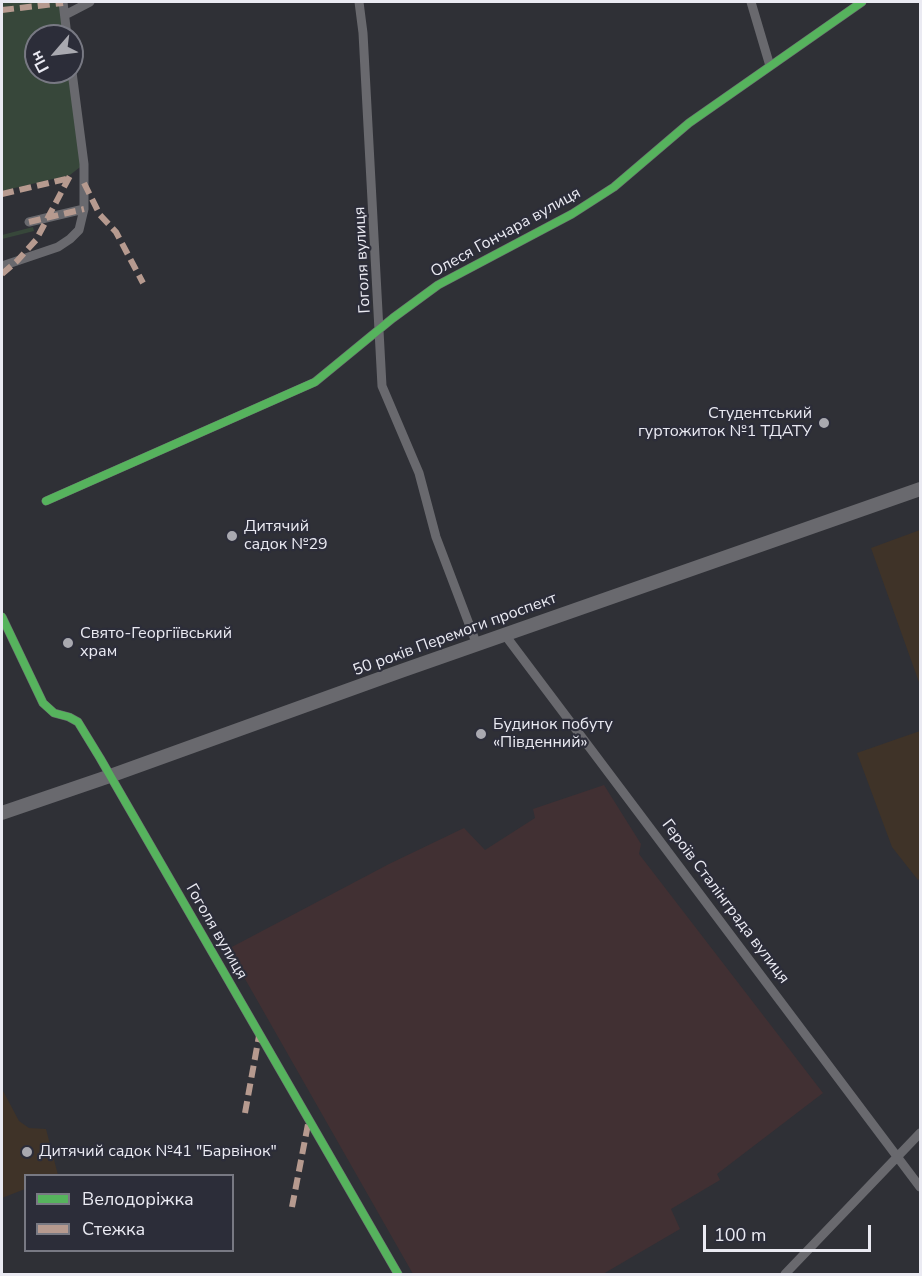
<!DOCTYPE html>
<meta charset="utf-8">
<style>
body{margin:0}
#map{position:relative;width:922px;height:1276px;overflow:hidden;background:#2f3036;font-family:"Nunito Sans",sans-serif}
canvas{display:block}
.frame{position:absolute;inset:0;border:3px solid #eaeaf2;pointer-events:none}
.legend{position:absolute;left:24px;top:1174px;width:210px;height:78px;box-sizing:border-box;background:#2c2d39;border:2px solid #787983;margin:0;padding:8px 10px;list-style:none;font-size:18px;color:#eaeaf2}
.legend li{display:flex;align-items:center;gap:12px;height:30px}
.legend b{width:30px;border:2px solid #787983}
.north{position:absolute;left:24px;top:24px;width:60px;height:60px;box-sizing:border-box;background:#2c2d39;border:2px solid #787983;border-radius:50%;rotate:242deg;font-size:16px;font-weight:700;line-height:24px;text-align:center;color:#eaeaf2}
.north::after{content:'';display:block;margin:auto;width:21px;height:27px;background:#a9a9b0;clip-path:polygon(50% 0,100% 100%,50% 72%,0 100%)}
.scale{position:absolute;left:703px;top:1225px;width:168px;height:27px;box-sizing:border-box;border:3px solid #eaeaf2;border-top:0;padding-left:8px;font-size:18px;line-height:21px;white-space:nowrap;color:#eaeaf2;-webkit-text-stroke:4px #2c2d39;paint-order:stroke}
</style>
<div id="map">
<canvas width="922" height="1276"></canvas>
<div class="frame"></div>
<ul class="legend">
<li><b style="height:8px;background:#56b35d"></b>Велодоріжка</li>
<li><b style="height:8px;background:#b69a8f"></b>Стежка</li>
</ul>
<div class="north">Пн</div>
<div class="scale">100 m</div>
</div>
<script>
const context = document.querySelector('canvas').getContext('2d');
context.lineJoin = 'round';
function fill(path, color) {
  context.fillStyle = color;
  context.fill(path, 'evenodd');
}
function shape(rows) {
  const path = new Path2D();
  for (const r of rows) {
    path.moveTo(r[0], r[1]);
    for (let i = 2; i < r.length; i += 2) path.lineTo(r[i], r[i + 1]);
  }
  return path;
}
function stroke(path, color, width, dash) {
  context.strokeStyle = color;
  context.lineWidth = width;
  context.lineCap = dash ? 'butt' : 'round';
  context.setLineDash(dash || []);
  context.stroke(path);
}
function drawText(font, color, halo, rows, align = 'center') {
  context.font = font + ' "Nunito Sans",sans-serif';
  context.lineWidth = 4.5;
  context.setLineDash([]);
  context.textBaseline = 'middle';
  context.strokeStyle = halo;
  context.fillStyle = color;
  for (const [text, x, y, turn = 0] of rows) {
    context.save();
    context.translate(x, y);
    context.rotate((+turn || 0) * Math.PI / 180);
    context.textAlign = isNaN(turn) ? turn : align;
    if (halo) context.strokeText(text, 0, 0);
    context.fillText(text, 0, 0);
    context.restore();
  }
}
fill(shape([
 [604,785,641,844,639,854,823,1093,717,1174,720,1180,671,1209,680,1229,603,1274,413,1274,228,949,389,864,464,828,485,850,535,818,533,809]
]), '#413033');
fill(shape([
 [920,530,920,685,871,548],
 [920,731,920,878,918,880,892,847,857,753],
 [2,1089,19,1121,29,1128,46,1129,58,1175,26,1176,25,1189,2,1198]
]), '#3f3328');
fill(shape([
 [2,2,63,2,67,36,36,36,36,72,72,72,84,164,70,175,2,191],
 [33,227,34,231,2,239,2,235]
]), '#37473a');
stroke(shape([
 [63,2,67,36],
 [359,2,363,33,382,386,419,473,436,537,477,645],
 [751,2,770,66],
 [65,15,90,2],
 [29,222,84,209],
 [2,266,58,247,70,239,79,230,84,209,84,164,72,72],
 [46,501,315,382,393,318,438,285,572,214,614,187,689,123,862,2],
 [2,617,43,703,54,713,69,717,78,722,100,758,398,1274],
 [505,635,920,1187],
 [785,1274,920,1133]
]), '#69696e', 9);
stroke(shape([
 [2,813,110,776,401,671,920,489]
]), '#69696e', 14);
stroke(shape([
 [2,10,63,3],
 [84,183,100,215,116,232,143,283],
 [2,194,70,178],
 [29,222,84,209],
 [2,274,17,261,36,240,72,172],
 [245,1113,259,1036],
 [292,1207,309,1119]
]), '#b69a8f', 6, [12, 6]);
stroke(shape([
 [46,501,315,382,393,318,438,285,572,214,614,187,689,123,862,2],
 [2,617,43,703,54,713,69,717,78,722,100,758,398,1274]
]), '#56b35d', 8);
for (const [x, y, r, color] of [
 [824,423,6,"#a9a9b0"],
 [232,536,6,"#a9a9b0"],
 [68,643,6,"#a9a9b0"],
 [481,734,6,"#a9a9b0"],
 [27,1152,6,"#a9a9b0"]
]) {
  const dot = new Path2D();
  dot.arc(x, y, r, 0, 2 * Math.PI);
  context.fillStyle = color;
  context.fill(dot);
  stroke(dot, '#2c2d39', 2);
}
drawText('16px', '#eaeaf2', '#2c2d39', [
 ["Олеся Гончара вулиця",506,233,-29],
 ["Гоголя вулиця",363,260,-93],
 ["50 років Перемоги проспект",455,635,-20],
 ["Героїв Сталінграда вулиця",725,902,53],
 ["Гоголя вулиця",216,932,60]
]);
drawText('16px', '#eaeaf2', '#2c2d39', [
 ["Студентський",812,414,"right"],
 ["гуртожиток №1 ТДАТУ",812,432,"right"],
 ["Дитячий",244,527],
 ["садок №29",244,545],
 ["Свято-Георгіївський",80,634],
 ["храм",80,652],
 ["Будинок побуту",493,725],
 ["«Південний»",493,743],
 ["Дитячий садок №41 \"Барвінок\"",39,1152]
], 'left');
</script>
